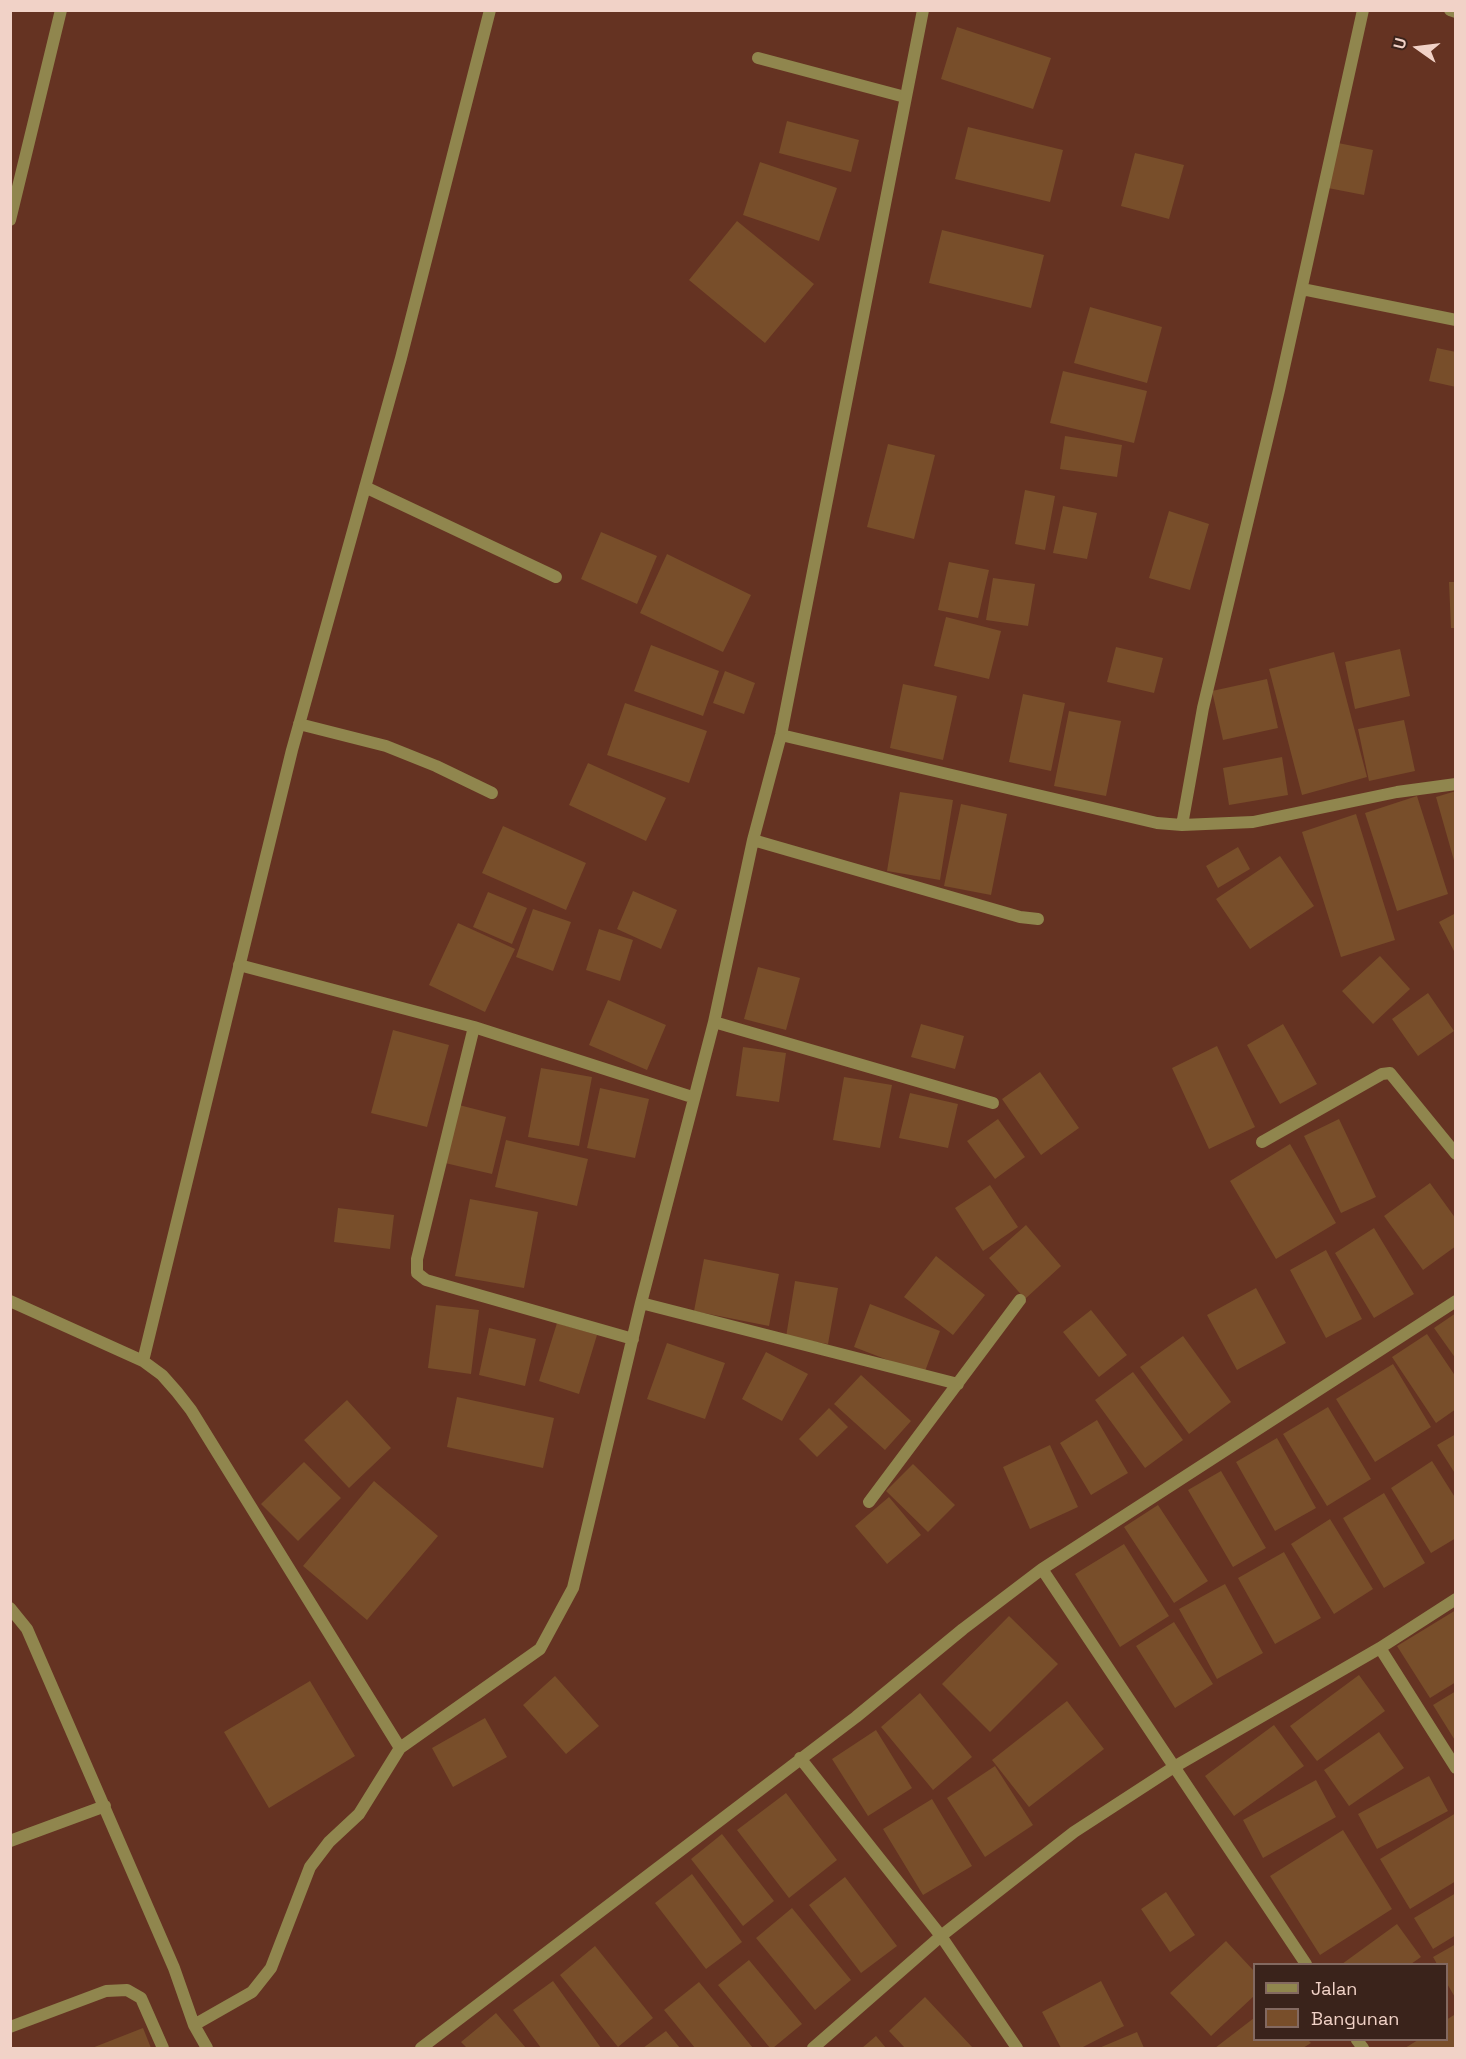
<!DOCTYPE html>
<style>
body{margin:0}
#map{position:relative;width:1466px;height:2059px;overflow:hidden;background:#653322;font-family:"Space Grotesk",sans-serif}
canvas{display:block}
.frame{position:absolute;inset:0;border:12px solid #f1d2c7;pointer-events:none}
.legend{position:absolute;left:1253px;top:1963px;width:195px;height:78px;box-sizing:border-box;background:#3a231b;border:2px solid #836960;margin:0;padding:8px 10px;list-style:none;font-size:18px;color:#f1d2c7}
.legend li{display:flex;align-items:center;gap:12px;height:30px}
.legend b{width:30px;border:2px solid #836960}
.north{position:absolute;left:1388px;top:18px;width:60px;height:60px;-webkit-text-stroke:4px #3a231b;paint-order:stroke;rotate:284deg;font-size:16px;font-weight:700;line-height:24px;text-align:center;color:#f1d2c7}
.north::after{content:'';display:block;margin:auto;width:21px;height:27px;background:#f1d2c7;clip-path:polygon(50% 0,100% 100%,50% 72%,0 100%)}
</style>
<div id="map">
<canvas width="1466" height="2059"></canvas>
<div class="frame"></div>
<ul class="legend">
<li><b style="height:8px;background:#90864e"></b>Jalan</li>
<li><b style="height:16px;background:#784e2a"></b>Bangunan</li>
</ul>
<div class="north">U</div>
</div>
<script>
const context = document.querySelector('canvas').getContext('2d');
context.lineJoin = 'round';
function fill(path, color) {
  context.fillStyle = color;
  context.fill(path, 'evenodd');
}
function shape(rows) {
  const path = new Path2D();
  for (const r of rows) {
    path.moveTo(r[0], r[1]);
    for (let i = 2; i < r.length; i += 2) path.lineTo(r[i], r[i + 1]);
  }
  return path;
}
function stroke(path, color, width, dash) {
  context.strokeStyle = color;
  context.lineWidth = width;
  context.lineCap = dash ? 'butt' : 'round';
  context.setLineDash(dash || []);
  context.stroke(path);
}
fill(shape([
 [957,27,1051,58,1033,109,941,79],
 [787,121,859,140,851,172,779,153],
 [968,127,1063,150,1050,202,955,179],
 [1338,143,1373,150,1364,195,1328,188],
 [1135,153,1184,165,1169,219,1121,206],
 [760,162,837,188,819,241,743,215],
 [737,221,814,284,765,343,689,280],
 [942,230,1044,255,1031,308,929,283],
 [1090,307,1162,327,1147,383,1074,363],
 [1437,348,1456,352,1456,387,1429,381],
 [1063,371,1147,391,1134,443,1050,423],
 [1065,436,1122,445,1117,477,1060,469],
 [888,444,935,455,914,539,867,527],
 [1025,490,1055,496,1045,550,1015,544],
 [1063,506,1097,513,1087,559,1053,553],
 [1169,511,1209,524,1190,590,1149,578],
 [601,532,657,556,637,604,581,579],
 [667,554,751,595,723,652,640,613],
 [949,562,989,570,978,618,938,610],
 [993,578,1035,584,1028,626,986,620],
 [1449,582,1456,582,1456,628,1451,628],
 [946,617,1001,631,989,679,934,666],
 [651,645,719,671,703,716,634,691],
 [1116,647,1163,658,1154,693,1107,682],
 [1400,649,1410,696,1355,709,1345,662],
 [1334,652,1367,777,1302,795,1269,669],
 [725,671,755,683,744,714,713,703],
 [1267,679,1278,728,1223,740,1212,691],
 [903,684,957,696,943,760,890,748],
 [1023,694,1065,703,1051,771,1009,762],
 [625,703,707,731,689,783,607,755],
 [1069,711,1121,721,1106,796,1054,786],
 [1404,720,1415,771,1369,781,1358,729],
 [1282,757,1288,795,1229,805,1223,768],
 [588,763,666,798,646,841,569,805],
 [1456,791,1456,864,1455,864,1436,797],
 [900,792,953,800,940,880,887,871],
 [1417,796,1448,894,1397,911,1365,813],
 [961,804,1007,814,991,895,944,886],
 [1356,814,1395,940,1341,957,1302,832],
 [503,826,586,863,566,910,482,873],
 [1238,847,1250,869,1218,888,1206,866],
 [1280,856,1314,906,1250,949,1216,899],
 [633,891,677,910,661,949,617,929],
 [488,892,527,908,512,944,473,927],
 [533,909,571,922,553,971,516,957],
 [1456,913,1456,955,1439,922],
 [458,923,515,949,485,1012,429,985],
 [599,929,633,940,620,981,586,970],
 [1380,956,1410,989,1373,1024,1342,991],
 [758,967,800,978,786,1030,744,1019],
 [1428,993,1454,1031,1418,1056,1392,1019],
 [608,1000,666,1025,647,1070,589,1045],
 [921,1024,964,1036,955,1069,911,1057],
 [1283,1024,1317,1084,1280,1104,1247,1045],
 [393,1030,449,1045,427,1127,371,1113],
 [1217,1046,1255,1127,1209,1149,1172,1068],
 [743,1047,786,1053,779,1102,736,1096],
 [541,1068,592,1077,579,1146,528,1137],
 [1040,1072,1079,1128,1041,1155,1002,1099],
 [844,1077,892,1085,880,1148,833,1140],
 [600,1088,649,1099,635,1158,587,1148],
 [910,1093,958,1104,948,1148,899,1138],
 [459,1105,506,1117,492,1174,445,1163],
 [998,1119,1025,1157,995,1179,967,1141],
 [1339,1119,1376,1197,1341,1213,1304,1136],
 [506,1140,588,1159,577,1206,495,1187],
 [1290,1144,1336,1223,1276,1259,1230,1181],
 [1430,1183,1456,1219,1456,1246,1423,1270,1384,1216],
 [990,1185,1018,1227,983,1251,955,1208],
 [470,1199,538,1212,524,1288,455,1276],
 [338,1208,394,1215,390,1249,334,1242],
 [1026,1225,1061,1266,1025,1299,989,1258],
 [1374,1228,1414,1294,1374,1318,1335,1253],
 [1326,1250,1362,1319,1326,1338,1290,1270],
 [936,1256,985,1295,953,1335,904,1297],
 [704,1259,779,1274,769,1326,694,1311],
 [795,1281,838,1288,828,1344,786,1337],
 [1256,1288,1286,1343,1237,1370,1207,1315],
 [870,1304,940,1331,924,1374,854,1347],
 [436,1305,479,1310,471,1374,428,1368],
 [1091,1310,1127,1355,1099,1377,1063,1332],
 [1456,1313,1456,1359,1434,1328],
 [557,1323,597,1335,579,1394,539,1381],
 [489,1328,536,1339,525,1386,479,1375],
 [1427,1334,1456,1377,1456,1409,1436,1423,1392,1357],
 [1183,1336,1231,1402,1189,1434,1140,1367],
 [667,1343,725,1363,705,1419,647,1399],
 [766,1352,808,1374,782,1421,742,1399],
 [1393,1364,1431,1427,1375,1462,1336,1399],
 [1133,1372,1183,1440,1145,1468,1095,1400],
 [861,1375,911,1421,885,1450,834,1404],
 [457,1397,554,1418,543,1468,447,1447],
 [347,1400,391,1448,349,1488,304,1440],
 [1328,1407,1371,1479,1327,1506,1283,1434],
 [829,1408,848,1427,817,1457,799,1439],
 [1097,1420,1128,1473,1091,1495,1060,1443],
 [1456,1434,1456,1475,1437,1445],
 [1277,1438,1316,1508,1275,1531,1236,1462],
 [1050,1445,1078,1507,1030,1529,1003,1467],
 [1432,1461,1456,1499,1456,1538,1431,1553,1391,1488],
 [304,1462,341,1498,298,1541,261,1504],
 [913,1464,955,1505,928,1532,886,1491],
 [1221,1471,1266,1548,1233,1567,1188,1490],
 [374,1481,438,1536,367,1620,303,1566],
 [1384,1493,1425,1563,1384,1588,1343,1518],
 [889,1497,921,1535,887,1564,855,1526],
 [1158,1505,1208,1581,1174,1603,1124,1527],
 [1330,1519,1373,1589,1334,1614,1291,1544],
 [1124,1544,1169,1616,1120,1647,1075,1574],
 [1284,1552,1321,1618,1275,1644,1238,1578],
 [1225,1584,1263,1653,1217,1679,1179,1609],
 [1456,1610,1456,1682,1430,1698,1397,1646],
 [1009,1616,1058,1664,990,1732,942,1684],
 [1174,1622,1213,1684,1175,1708,1136,1646],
 [1359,1675,1385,1711,1317,1761,1290,1726],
 [555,1676,599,1726,566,1754,523,1705],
 [310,1681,355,1756,269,1808,224,1732],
 [1456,1691,1456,1742,1433,1705],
 [920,1693,972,1757,933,1790,881,1727],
 [1067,1701,1104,1749,1029,1807,992,1760],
 [485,1718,507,1757,453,1787,432,1748],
 [1274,1725,1304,1766,1234,1816,1205,1776],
 [876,1730,912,1788,868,1816,832,1759],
 [1379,1732,1404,1768,1349,1806,1324,1770],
 [995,1766,1033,1825,985,1857,947,1798],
 [1429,1776,1448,1811,1377,1849,1358,1814],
 [1316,1780,1336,1817,1263,1858,1243,1820],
 [786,1793,837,1860,789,1898,737,1830],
 [932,1799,972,1866,923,1895,883,1829],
 [1456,1813,1456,1881,1410,1909,1380,1859],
 [1343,1830,1392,1909,1320,1955,1270,1876],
 [722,1834,774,1901,743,1926,691,1859],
 [692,1874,742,1942,706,1969,655,1903],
 [845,1877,897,1946,861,1973,809,1905],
 [1166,1892,1195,1935,1170,1952,1141,1909],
 [1456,1893,1456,1935,1433,1949,1414,1918],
 [792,1908,851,1980,815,2010,756,1938],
 [1397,1924,1421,1957,1411,1964,1342,1964],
 [1226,1941,1254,1971,1254,1996,1211,2036,1170,1993],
 [1456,1944,1456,1999,1446,1982,1446,1964,1437,1964,1433,1957],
 [595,1946,653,2018,618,2047,560,1975],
 [749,1960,802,2024,773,2048,770,2048,718,1985],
 [553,1981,601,2048,541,2048,513,2010],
 [1101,1981,1124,2026,1081,2048,1061,2048,1042,2012],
 [699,1982,753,2048,695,2048,664,2010],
 [925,1997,973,2048,905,2048,889,2031],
 [496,2013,526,2048,467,2048,461,2042],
 [1454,2015,1456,2048,1405,2048,1418,2040,1446,2040,1446,2020],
 [1254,2018,1254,2040,1308,2040,1311,2043,1303,2048,1215,2048],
 [143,2028,151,2048,92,2048],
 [666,2031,680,2048,643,2048],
 [1137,2032,1144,2048,1099,2048],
 [876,2036,886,2048,862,2048]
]), '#784e2a');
stroke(shape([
 [758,58,905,97],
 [10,2027,106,1991,127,1990,141,1998,163,2048]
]), '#90864e', 12);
stroke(shape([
 [1450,10,1456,12],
 [10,220,61,10],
 [1302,289,1456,320],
 [365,487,556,577],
 [299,724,386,746,436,766,492,793],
 [781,735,1157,823,1182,825,1253,822,1397,792,1456,784],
 [1182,825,1203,708,1279,390,1363,10],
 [753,840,1020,917,1038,919],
 [239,965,474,1027,692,1097],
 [714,1022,993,1103],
 [474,1027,417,1259,417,1273,426,1280,633,1339],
 [1262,1142,1382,1074,1390,1073,1456,1154],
 [10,1301,143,1361,162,1375,177,1392,191,1410,400,1748],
 [641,1303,958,1384],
 [143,1361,292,750,401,358,490,10],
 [869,1502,1020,1300],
 [1042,1569,1306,1964],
 [10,1608,27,1629,174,1968,194,2025,207,2048],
 [1380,1648,1456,1768],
 [800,1758,941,1936,1017,2048],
 [10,1841,105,1806],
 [194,2025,252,1992,271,1968,310,1867,329,1842,359,1814,400,1748,540,1649,573,1588,641,1303,714,1022,753,840,781,735,923,10],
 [1357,2040,1363,2048],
 [421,2048,856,1717,963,1629,1042,1569,1456,1301],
 [813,2048,941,1936,1074,1832,1174,1767,1380,1648,1456,1599]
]), '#90864e', 12);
</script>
